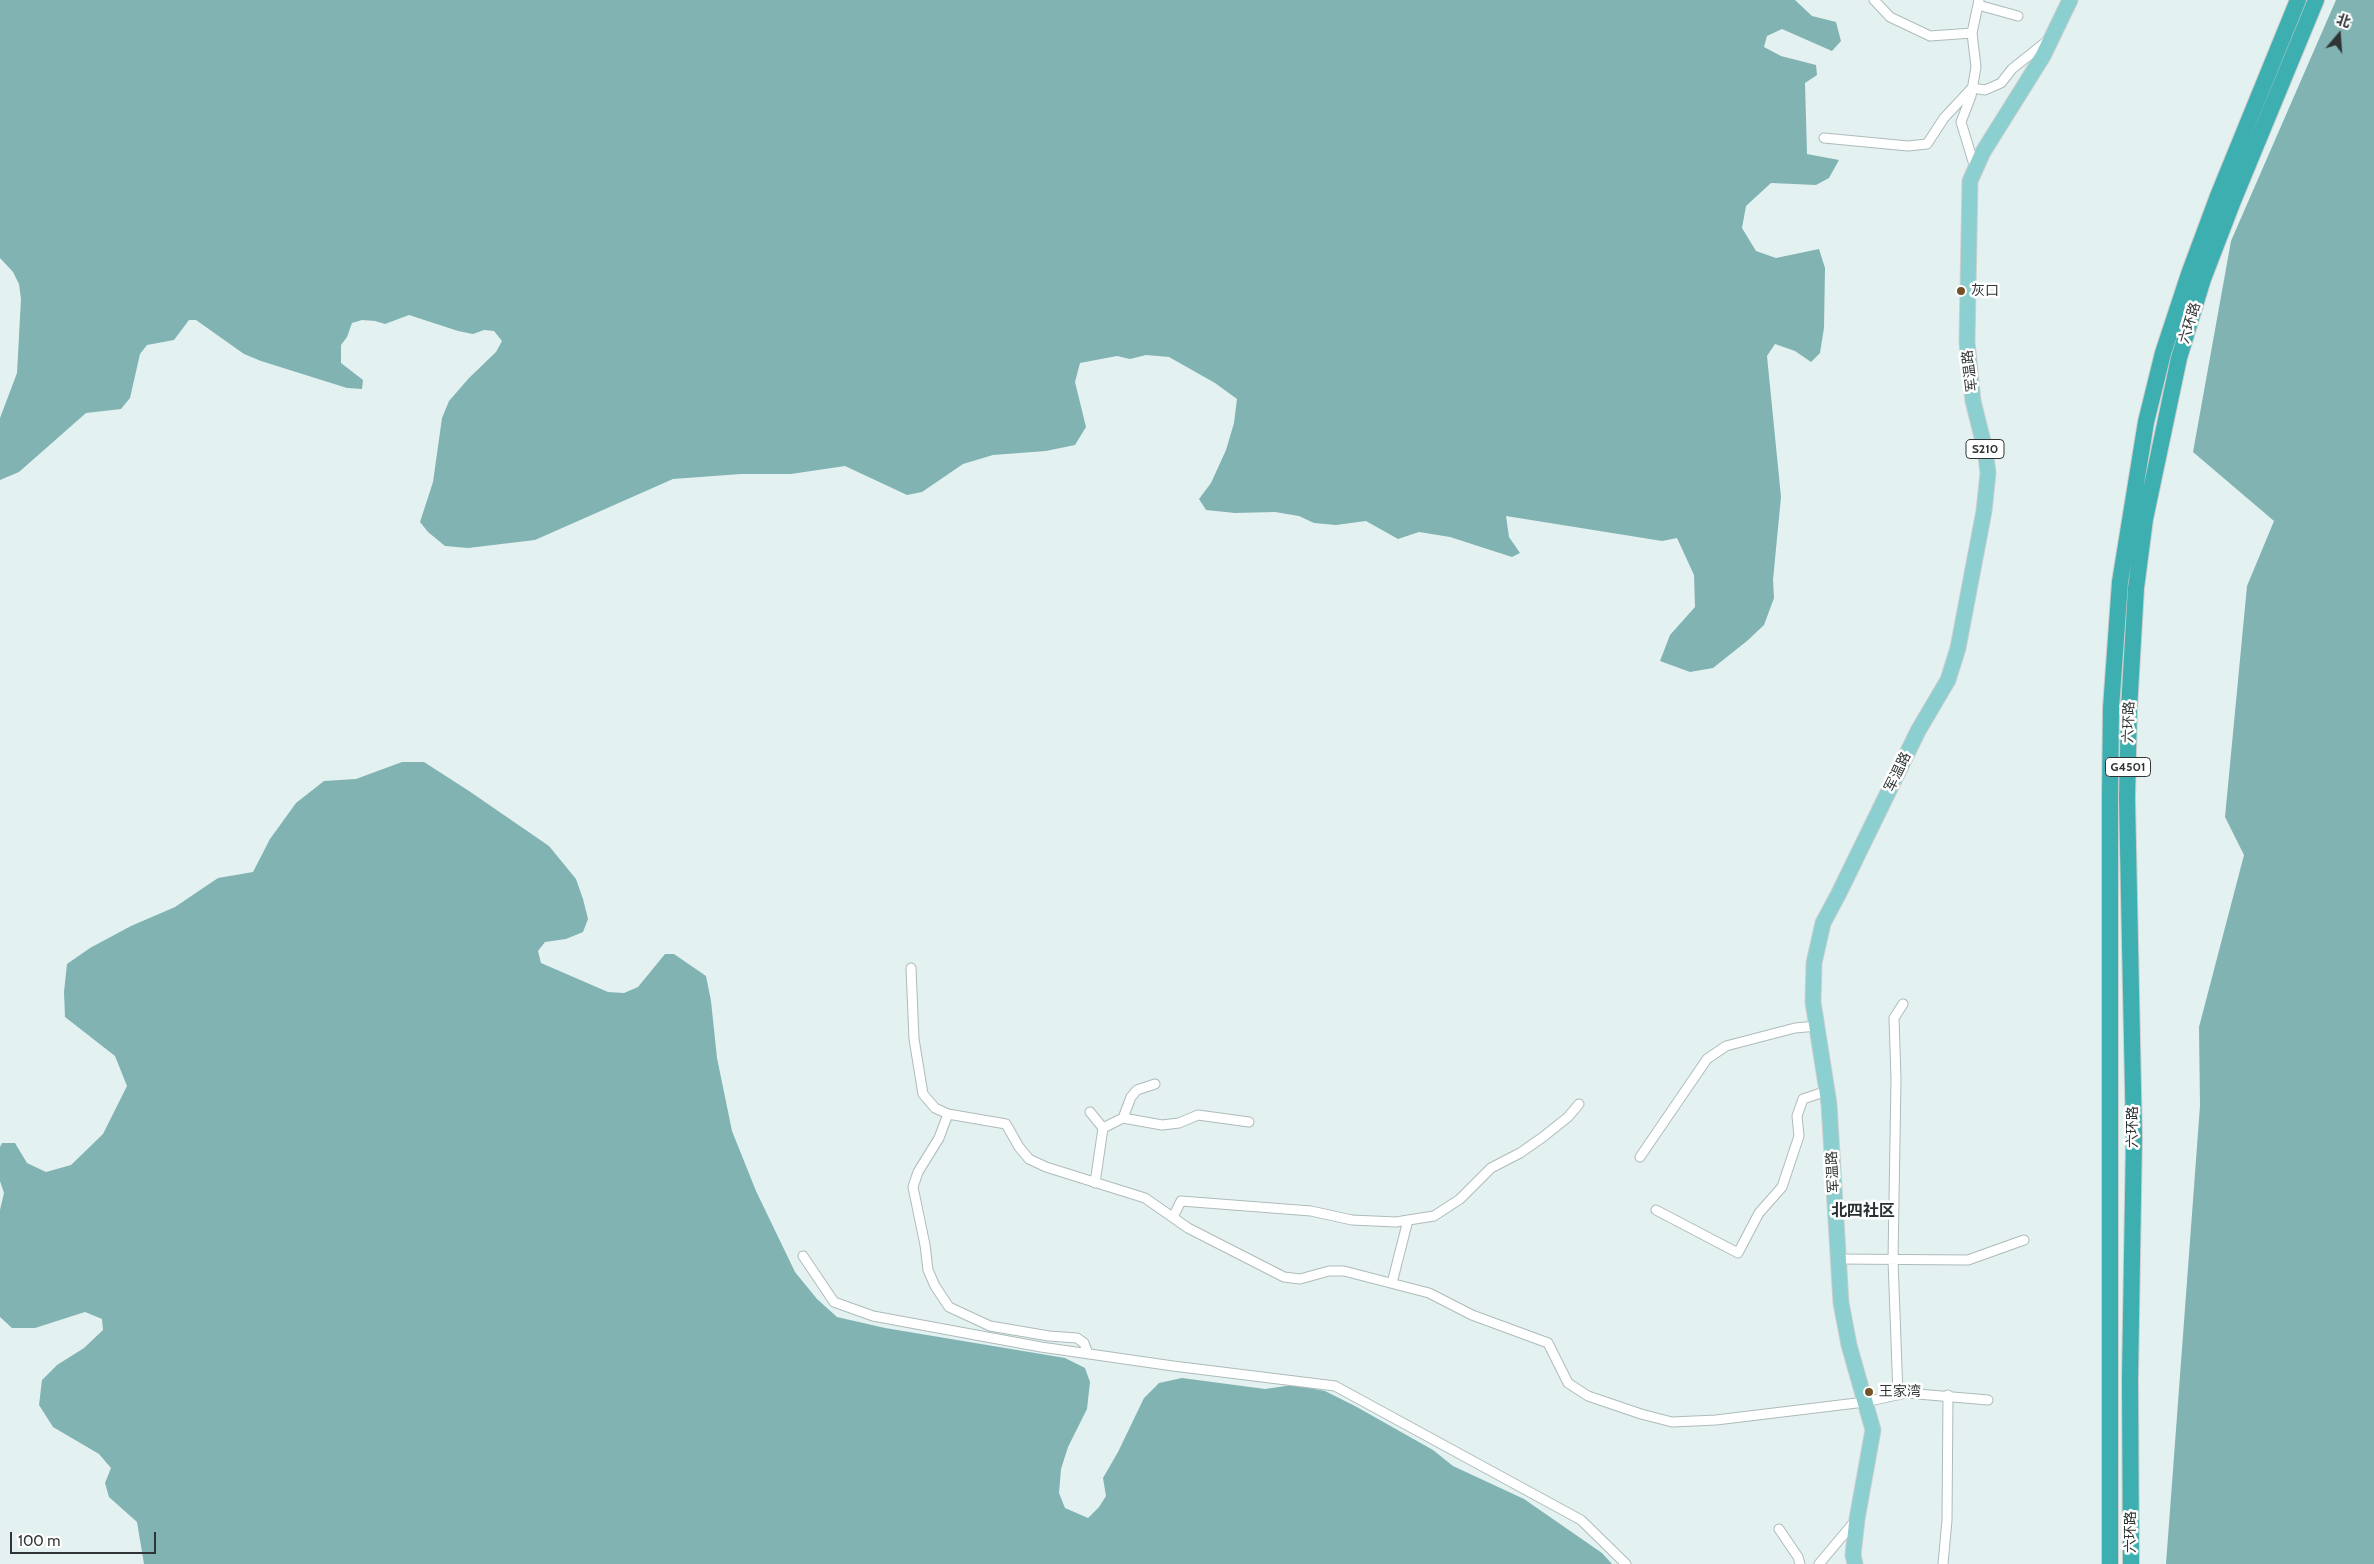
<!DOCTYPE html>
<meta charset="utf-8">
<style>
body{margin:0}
#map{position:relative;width:2374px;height:1564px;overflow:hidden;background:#e4f1f1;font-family:Cabin,"Noto Sans SC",sans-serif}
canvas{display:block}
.north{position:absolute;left:2314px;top:10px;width:50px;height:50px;-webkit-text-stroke:4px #fff;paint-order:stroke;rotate:18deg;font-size:14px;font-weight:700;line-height:20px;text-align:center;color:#2f3434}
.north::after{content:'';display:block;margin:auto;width:18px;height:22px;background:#2f3434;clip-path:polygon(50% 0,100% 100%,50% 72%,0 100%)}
.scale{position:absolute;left:10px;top:1532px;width:146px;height:22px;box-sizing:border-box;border:2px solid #2f3434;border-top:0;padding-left:6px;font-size:15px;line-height:18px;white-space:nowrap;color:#2f3434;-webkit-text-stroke:4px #fff;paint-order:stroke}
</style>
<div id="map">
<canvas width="2374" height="1564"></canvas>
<div class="north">北</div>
<div class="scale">100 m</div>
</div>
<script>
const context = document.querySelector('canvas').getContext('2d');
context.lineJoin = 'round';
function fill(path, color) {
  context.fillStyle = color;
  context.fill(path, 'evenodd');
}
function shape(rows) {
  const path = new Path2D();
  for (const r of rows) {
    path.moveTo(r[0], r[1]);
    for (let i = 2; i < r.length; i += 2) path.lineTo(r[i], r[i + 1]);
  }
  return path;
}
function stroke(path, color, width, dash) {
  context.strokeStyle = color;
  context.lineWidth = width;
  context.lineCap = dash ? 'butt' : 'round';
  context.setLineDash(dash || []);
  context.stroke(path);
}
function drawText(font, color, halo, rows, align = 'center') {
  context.font = font + ' Cabin,"Noto Sans SC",sans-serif';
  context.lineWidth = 5;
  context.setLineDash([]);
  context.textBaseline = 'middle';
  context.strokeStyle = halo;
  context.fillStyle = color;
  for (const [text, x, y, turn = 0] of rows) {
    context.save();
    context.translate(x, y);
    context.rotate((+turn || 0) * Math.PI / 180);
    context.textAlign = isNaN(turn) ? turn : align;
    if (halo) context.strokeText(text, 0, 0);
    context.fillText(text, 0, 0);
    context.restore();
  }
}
fill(shape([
 [0,0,1795,0,1812,16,1836,22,1841,41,1832,51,1782,29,1767,36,1764,47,1781,56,1816,65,1817,75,1805,83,1807,154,1839,160,1829,178,1816,185,1771,183,1746,206,1742,228,1756,251,1776,258,1819,249,1825,268,1824,328,1820,353,1811,362,1795,351,1775,344,1767,356,1781,497,1773,580,1774,598,1764,625,1747,641,1713,668,1690,672,1660,661,1670,635,1695,607,1694,575,1677,538,1662,541,1506,516,1509,537,1520,553,1512,557,1450,537,1419,532,1398,539,1366,521,1336,525,1314,523,1299,516,1275,512,1235,513,1206,510,1199,499,1211,483,1226,450,1234,423,1237,399,1215,383,1169,357,1146,355,1130,359,1117,356,1080,363,1075,382,1086,427,1075,445,1046,451,993,455,963,464,922,492,907,495,845,466,791,474,741,474,673,479,535,540,468,548,445,546,428,532,420,522,433,482,442,418,449,401,469,378,496,352,502,341,494,331,484,330,473,334,458,331,409,315,385,324,375,321,362,320,352,323,347,337,341,345,341,363,363,380,362,389,347,388,261,361,244,354,196,320,189,320,174,340,147,345,140,354,130,398,121,409,86,413,19,472,0,480,0,418,17,373,21,299,19,284,13,272,0,258],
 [2336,0,2374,0,2374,1564,2166,1564,2200,1106,2199,1027,2244,855,2225,817,2247,586,2274,521,2193,452,2231,241],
 [402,762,424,762,469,791,549,846,576,879,583,899,588,919,583,932,566,939,545,942,538,951,541,963,608,992,624,993,638,987,665,954,674,954,706,976,711,1001,717,1058,732,1131,756,1191,795,1272,817,1299,837,1317,885,1328,1065,1358,1085,1368,1090,1382,1087,1409,1068,1447,1061,1469,1059,1493,1065,1508,1088,1518,1099,1507,1106,1496,1103,1478,1118,1452,1144,1398,1159,1383,1182,1378,1265,1389,1293,1385,1325,1391,1355,1406,1433,1450,1453,1466,1524,1499,1602,1553,1612,1564,144,1564,137,1522,109,1497,105,1483,111,1468,99,1454,53,1427,39,1405,42,1380,57,1365,84,1348,103,1330,102,1319,85,1312,35,1328,12,1328,0,1317,0,1210,4,1193,0,1181,0,1147,2,1143,15,1143,27,1163,46,1172,71,1165,103,1134,127,1086,115,1056,65,1017,64,992,67,964,90,948,131,926,175,907,218,878,253,872,270,839,296,803,324,781,356,779]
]), '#81b3b3');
const minor = shape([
 [1874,0,1890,17,1930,36,1972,33],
 [1978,5,2018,16],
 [1824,138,1908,146,1927,144,1944,118,1972,88,1985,90,2001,83,2012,69,2047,41],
 [1975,168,1961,122,1971,96,1976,67,1972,33,1979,0],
 [911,968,914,1039,923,1094,935,1108,948,1114,1006,1124,1019,1147,1029,1159,1046,1167,1145,1198,1188,1228,1284,1277,1300,1279,1329,1271,1344,1271,1429,1293,1472,1315,1548,1343,1568,1383,1588,1396,1641,1414,1672,1422,1716,1420,1865,1402,1906,1393,1988,1400],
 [1090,1112,1103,1128],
 [948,1114,939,1138,918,1172,913,1187,925,1245,928,1270,935,1286,949,1307,990,1326,1049,1336,1077,1338,1084,1343,1088,1354],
 [1123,1118,1162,1125,1179,1123,1198,1115,1249,1122],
 [1640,1157,1707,1059,1726,1046,1795,1028,1817,1026],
 [1095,1183,1103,1128,1123,1118,1131,1097,1137,1090,1155,1084],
 [1656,1210,1738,1253,1759,1213,1782,1187,1799,1136,1797,1116,1803,1099,1827,1091],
 [1173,1217,1181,1201,1311,1211,1352,1220,1396,1222,1434,1216,1460,1199,1491,1168,1520,1153,1543,1137,1568,1117,1579,1104],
 [803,1256,834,1302,873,1316,1041,1347,1173,1366,1335,1386,1581,1520,1626,1564],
 [1838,1259,1968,1260,2024,1240],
 [1392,1283,1408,1220],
 [1898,1395,1893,1260,1896,1079,1894,1018,1903,1004],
 [1779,1529,1798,1557,1800,1564],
 [1819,1564,1855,1521],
 [1943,1564,1947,1520,1948,1395]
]);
const primary = shape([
 [1855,1564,1853,1555,1857,1519,1873,1430,1849,1345,1841,1303,1829,1104,1813,1002,1814,963,1823,923,1838,895,1918,731,1948,680,1958,648,1984,511,1988,473,1985,449,1973,401,1967,342,1970,181,1983,152,2043,56,2070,0]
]);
const motorway = shape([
 [2110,1564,2110,797,2111,708,2120,582,2146,422,2163,353,2189,274,2218,196,2298,0],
 [2131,1564,2130,1379,2134,1137,2127,798,2129,709,2136,588,2145,519,2179,358,2203,279,2233,201,2316,0]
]);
stroke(minor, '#aebbbb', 11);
stroke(primary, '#cdcece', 17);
stroke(motorway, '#cdcece', 18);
stroke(minor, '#fff', 9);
stroke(primary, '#8bcfd0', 15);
stroke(motorway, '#3dafb0', 16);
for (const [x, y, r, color] of [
 [1961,291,5,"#745229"],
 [1869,1392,5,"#745229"]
]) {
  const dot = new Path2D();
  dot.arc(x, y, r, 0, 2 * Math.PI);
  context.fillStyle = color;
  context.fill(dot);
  stroke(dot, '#fff', 2);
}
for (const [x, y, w] of [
 [1985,449,38],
 [2128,767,45]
]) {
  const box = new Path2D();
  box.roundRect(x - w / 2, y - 9.5, w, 19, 4);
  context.fillStyle = '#fff';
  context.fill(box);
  stroke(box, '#2f3434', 1);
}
drawText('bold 12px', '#2f3434', null, [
 ["S210",1985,449],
 ["G4501",2128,767]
]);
drawText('14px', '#2f3434', '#fff', [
 ["灰口",1971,291],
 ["王家湾",1879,1392]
], 'left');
drawText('14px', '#2f3434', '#fff', [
 ["六环路",2190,323,-73],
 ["军温路",1970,371,-97],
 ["六环路",2129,722,-88],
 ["军温路",1898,772,-64],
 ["六环路",2133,1127,-90],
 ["军温路",1833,1172,-93],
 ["六环路",2131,1532,-90]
]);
drawText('bold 16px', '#273131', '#fff', [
 ["北四社区",1863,1211]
]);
</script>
